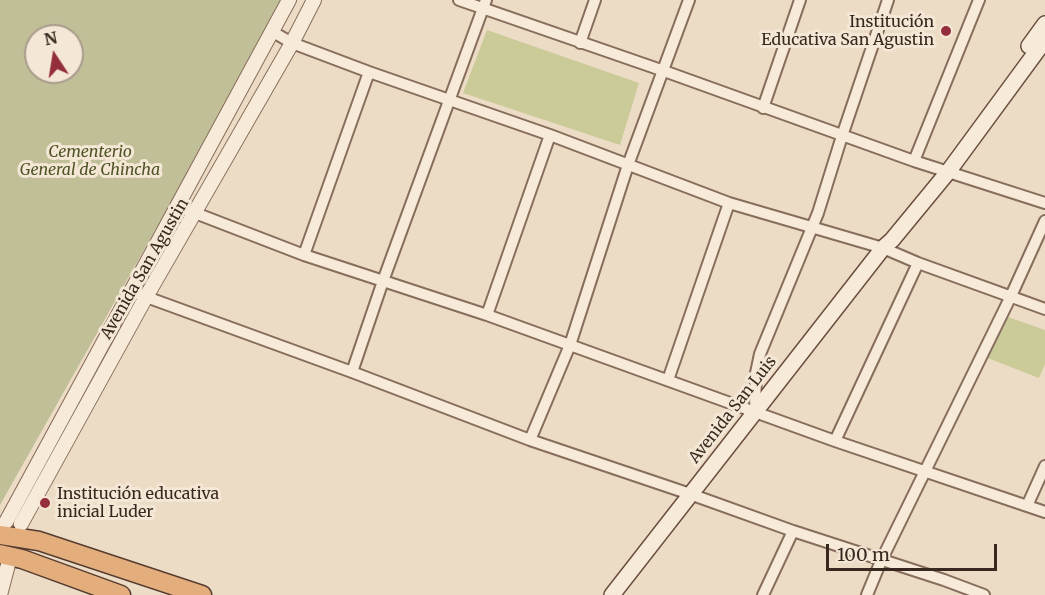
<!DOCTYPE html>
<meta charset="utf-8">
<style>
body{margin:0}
#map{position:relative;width:1045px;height:595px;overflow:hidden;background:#eddcc5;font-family:Merriweather,serif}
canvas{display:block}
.north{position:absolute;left:24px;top:24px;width:60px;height:60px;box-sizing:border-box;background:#f4e7d5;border:2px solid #a99b8c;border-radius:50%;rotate:348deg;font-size:16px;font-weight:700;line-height:24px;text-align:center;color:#38281f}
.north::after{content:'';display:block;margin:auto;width:21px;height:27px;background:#942e3c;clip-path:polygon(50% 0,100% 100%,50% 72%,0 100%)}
.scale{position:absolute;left:826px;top:544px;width:171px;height:27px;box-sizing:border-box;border:3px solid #38281f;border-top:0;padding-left:8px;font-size:18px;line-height:21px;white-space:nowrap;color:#38281f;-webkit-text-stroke:4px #f4e7d5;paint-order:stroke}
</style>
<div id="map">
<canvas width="1045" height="595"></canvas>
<div class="north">N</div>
<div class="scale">100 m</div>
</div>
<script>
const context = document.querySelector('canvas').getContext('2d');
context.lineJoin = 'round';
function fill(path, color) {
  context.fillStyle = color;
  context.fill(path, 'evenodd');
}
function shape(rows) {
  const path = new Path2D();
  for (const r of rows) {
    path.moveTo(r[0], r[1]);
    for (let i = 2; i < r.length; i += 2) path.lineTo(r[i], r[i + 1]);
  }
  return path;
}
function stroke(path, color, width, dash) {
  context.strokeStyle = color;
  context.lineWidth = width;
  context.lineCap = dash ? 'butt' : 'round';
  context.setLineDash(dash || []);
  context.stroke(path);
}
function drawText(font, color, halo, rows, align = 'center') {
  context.font = font + ' Merriweather,serif';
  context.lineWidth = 6;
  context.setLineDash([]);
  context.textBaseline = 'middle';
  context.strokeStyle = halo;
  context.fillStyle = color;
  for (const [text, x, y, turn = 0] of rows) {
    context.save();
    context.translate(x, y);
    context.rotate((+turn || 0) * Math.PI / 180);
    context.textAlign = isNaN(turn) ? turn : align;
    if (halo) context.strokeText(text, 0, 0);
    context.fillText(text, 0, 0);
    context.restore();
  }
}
fill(shape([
 [487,30,639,83,620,145,463,93],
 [1005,316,1045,330,1045,364,1039,378,985,357]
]), '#cbca99');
fill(shape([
 [0,0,285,0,0,505],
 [36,36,72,36,72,72,36,72]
]), '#c0bf98');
const minor = shape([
 [459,0,664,71,914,161,1045,203],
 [273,32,292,43,369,72,550,135,729,203,883,248,918,263,1045,309],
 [580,43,595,0],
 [763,108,800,0],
 [914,161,979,0],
 [177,206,304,255,487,315,835,441,1045,512],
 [304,255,369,72],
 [130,291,352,372,530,440,690,494,793,531,944,580,984,595],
 [487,315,550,135],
 [352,372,383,281,486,0],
 [668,380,729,203],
 [755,411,756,373,760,354,818,213,842,136,888,0],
 [530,440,570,345,628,165,689,0],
 [835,441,918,263],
 [1027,506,1045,466],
 [763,595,793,531],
 [867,595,881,561,1011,296,1045,221]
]);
const tertiary = shape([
 [6,522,289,0],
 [21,524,146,297,292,43,314,0],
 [0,595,10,557]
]);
const secondary = shape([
 [1029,46,1045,24],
 [612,595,883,248,892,240,948,172,1045,40]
]);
const trunk = shape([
 [0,535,39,541,202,595],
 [0,554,22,559,121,595]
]);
stroke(minor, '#876d5c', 14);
stroke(tertiary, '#876d5c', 16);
stroke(secondary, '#694e3f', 18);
stroke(trunk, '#553c30', 21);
stroke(minor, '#f8ead8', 10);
stroke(tertiary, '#f8ead8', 14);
stroke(secondary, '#f8ead8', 15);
stroke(trunk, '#e4ae7c', 18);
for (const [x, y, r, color] of [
 [946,31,6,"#942e3c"],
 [45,503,6,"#942e3c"]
]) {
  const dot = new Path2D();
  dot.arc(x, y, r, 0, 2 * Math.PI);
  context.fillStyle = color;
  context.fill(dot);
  stroke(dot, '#f4e7d5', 2);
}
drawText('16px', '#38281f', '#f4e7d5', [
 ["Institución",934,22],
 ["Educativa San Agustin",934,40],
 ["Institución educativa",57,494,"left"],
 ["inicial Luder",57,512,"left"]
], 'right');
drawText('italic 16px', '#4e5426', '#f4e7d5', [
 ["Cementerio",90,152],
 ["General de Chincha",90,170]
]);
drawText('16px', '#38281f', '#f4e7d5', [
 ["Avenida San Agustin",145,269,-60],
 ["Avenida San Luis",733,410,-52]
]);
</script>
